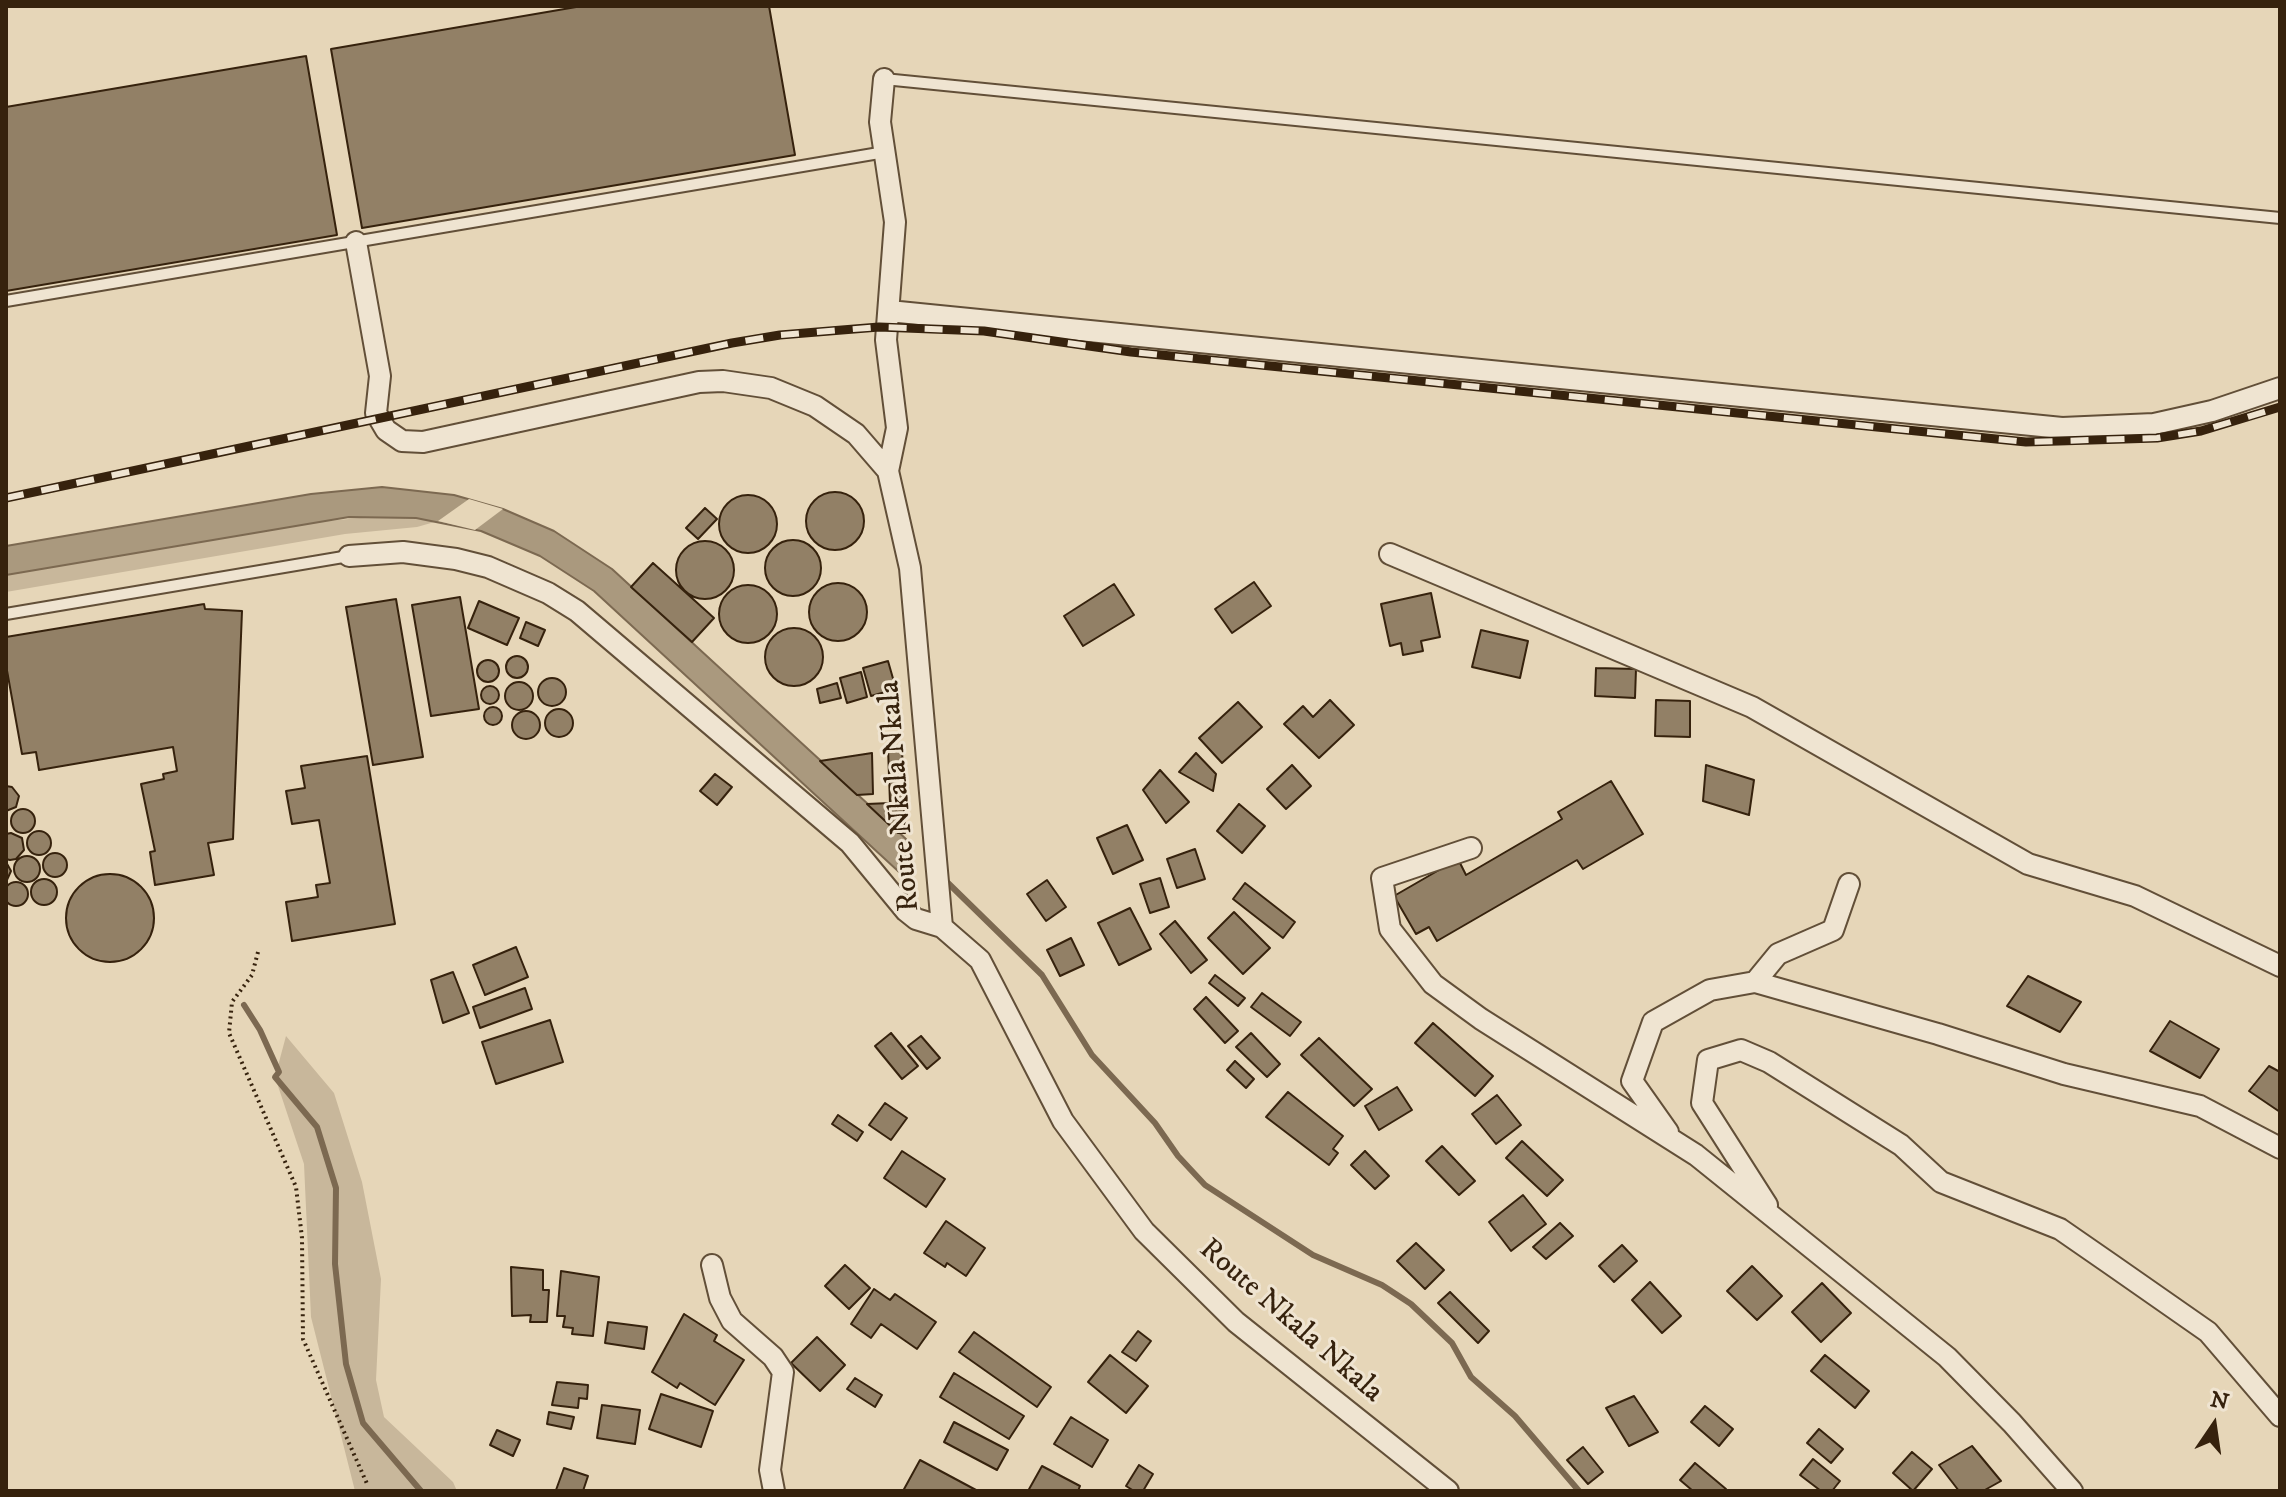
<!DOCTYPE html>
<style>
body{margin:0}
#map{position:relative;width:2286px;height:1497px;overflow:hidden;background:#e6d6b8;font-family:"IM FELL DW Pica",serif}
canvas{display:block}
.frame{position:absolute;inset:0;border:8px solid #36220d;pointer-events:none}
.north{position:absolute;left:2174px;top:1385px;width:80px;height:80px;-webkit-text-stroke:6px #efe4d1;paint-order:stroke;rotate:13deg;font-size:22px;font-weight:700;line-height:32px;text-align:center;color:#36220d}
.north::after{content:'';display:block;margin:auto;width:28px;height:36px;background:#36220d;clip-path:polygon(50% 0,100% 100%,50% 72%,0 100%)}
</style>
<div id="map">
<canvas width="2286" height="1497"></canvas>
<div class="frame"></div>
<div class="north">N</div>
</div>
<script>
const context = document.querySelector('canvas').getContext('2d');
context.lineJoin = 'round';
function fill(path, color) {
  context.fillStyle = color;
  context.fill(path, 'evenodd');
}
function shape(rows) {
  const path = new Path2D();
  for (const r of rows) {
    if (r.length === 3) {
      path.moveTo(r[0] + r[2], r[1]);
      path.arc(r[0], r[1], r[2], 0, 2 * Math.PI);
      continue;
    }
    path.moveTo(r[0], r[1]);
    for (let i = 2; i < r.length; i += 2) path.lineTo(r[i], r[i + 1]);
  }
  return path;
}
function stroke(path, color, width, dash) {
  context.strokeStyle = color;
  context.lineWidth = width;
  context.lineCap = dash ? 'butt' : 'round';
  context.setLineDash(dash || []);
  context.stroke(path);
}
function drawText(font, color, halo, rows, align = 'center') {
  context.font = font + ' "IM FELL DW Pica",serif';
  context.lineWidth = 6;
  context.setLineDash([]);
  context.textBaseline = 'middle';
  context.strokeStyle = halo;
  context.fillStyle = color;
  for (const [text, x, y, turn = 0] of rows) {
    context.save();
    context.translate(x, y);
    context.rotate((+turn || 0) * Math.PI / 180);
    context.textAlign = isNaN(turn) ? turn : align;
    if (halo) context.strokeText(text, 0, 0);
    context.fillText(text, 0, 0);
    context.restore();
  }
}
fill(shape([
 [382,516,438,521,417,527,345,534,6,592,6,575,316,522],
 [286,1036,334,1093,362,1182,381,1279,376,1380,384,1417,453,1482,457,1491,355,1491,311,1317,304,1164,275,1077]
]), '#c8b79b');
const water = shape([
 [382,487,454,495,503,509,554,531,612,569,906,839,911,883,594,591,540,556,481,531,416,518,349,517,6,575,6,546,311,494,382,487]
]);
fill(water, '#aa997e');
stroke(water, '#7c6951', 2);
fill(shape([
 [469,499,503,509,475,530,438,521]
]), '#e6d6b8');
stroke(shape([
 [948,883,1042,975,1092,1055,1155,1123,1178,1156,1205,1185,1313,1255,1382,1285,1411,1304,1452,1343,1471,1377,1515,1416,1579,1491],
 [244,1005,260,1030,279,1072,275,1077,317,1127,336,1188,335,1264,346,1364,363,1423,421,1491]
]), '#7c6951', 6);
const building = shape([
 [582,6,769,6,795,155,362,228,331,49,582,6],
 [306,56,337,235,6,291,6,107,306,56],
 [835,521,29],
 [748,524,29],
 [705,508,717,519,698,539,686,528,705,508],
 [793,568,28],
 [705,570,29],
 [653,563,714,618,692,642,631,587,653,563],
 [1254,582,1271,606,1232,633,1215,609,1254,582],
 [838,612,29],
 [1114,584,1134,615,1083,646,1064,616,1114,584],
 [748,614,29],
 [1431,593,1440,637,1421,641,1423,651,1403,655,1401,643,1390,646,1381,604,1431,593],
 [460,597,479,709,431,716,412,605,460,597],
 [396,599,423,757,373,765,346,607,396,599],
 [479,601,519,618,507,645,468,628,479,601],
 [204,604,205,609,242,611,233,839,208,843,214,875,155,885,150,852,155,851,141,784,164,779,163,774,177,771,173,747,39,770,36,752,22,754,6,665,6,637,204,604],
 [526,622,545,630,538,646,520,638,526,622],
 [794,657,29],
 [1481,630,1528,641,1520,678,1472,667,1481,630],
 [517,667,11],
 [488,671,11],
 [888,661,896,689,871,696,863,668,888,661],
 [1596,668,1636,669,1635,698,1595,696,1596,668],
 [861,672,867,697,847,703,840,678,861,672],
 [552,692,14],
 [519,696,14],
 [837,683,841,698,820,703,817,689,837,683],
 [490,695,9],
 [1330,700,1354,725,1319,758,1284,724,1303,706,1313,717,1330,700],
 [1656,700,1690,701,1690,737,1655,736,1656,700],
 [1238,702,1262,727,1222,763,1199,738,1238,702],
 [493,716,9],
 [559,723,14],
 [526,725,14],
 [888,748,902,748,905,833,898,833,867,804,890,803,888,748],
 [872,753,873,794,857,795,820,761,872,753],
 [1196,753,1216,774,1213,791,1179,772,1196,753],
 [367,756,395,924,292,941,286,902,318,897,316,885,330,883,319,820,292,824,286,791,305,788,301,766,367,756],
 [1292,765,1311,786,1286,809,1267,789,1292,765],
 [1706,765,1754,780,1749,815,1703,801,1706,765],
 [1160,770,1189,802,1166,823,1143,790,1160,770],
 [715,774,732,787,717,805,700,791,715,774],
 [1611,781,1643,834,1583,869,1577,860,1437,941,1429,927,1416,934,1394,896,1458,859,1466,875,1562,819,1558,812,1611,781],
 [6,786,12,787,19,796,16,807,6,811,6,786],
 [1239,804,1265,826,1242,853,1217,831,1239,804],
 [23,821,12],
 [1127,825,1143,860,1113,874,1097,838,1127,825],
 [39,843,12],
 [11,833,22,838,24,850,16,859,10,860,6,859,6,834,11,833],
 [1195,849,1205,879,1177,888,1167,859,1195,849],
 [55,865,12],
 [27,869,13],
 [6,862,11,871,6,882,6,862],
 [110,918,44],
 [1160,878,1169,907,1150,913,1140,884,1160,878],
 [44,892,13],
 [1047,880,1066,907,1046,921,1027,894,1047,880],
 [16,894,12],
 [1245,883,1295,922,1283,938,1233,899,1245,883],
 [1130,908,1151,949,1119,965,1098,923,1130,908],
 [1234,912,1270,948,1243,974,1208,938,1234,912],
 [1175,921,1207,960,1191,973,1160,934,1175,921],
 [1071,938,1084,965,1060,976,1047,950,1071,938],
 [516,947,528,977,485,995,473,965,516,947],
 [453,972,469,1013,443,1023,431,980,453,972],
 [1215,975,1245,998,1238,1006,1209,983,1215,975],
 [2028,976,2081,1002,2060,1032,2007,1006,2028,976],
 [525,988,532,1009,480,1028,473,1007,525,988],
 [1262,993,1301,1022,1290,1036,1251,1007,1262,993],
 [1206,997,1238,1031,1225,1043,1194,1009,1206,997],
 [550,1020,563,1062,496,1084,482,1042,550,1020],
 [2170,1021,2219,1049,2200,1078,2150,1051,2170,1021],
 [1433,1023,1493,1076,1475,1096,1415,1043,1433,1023],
 [891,1033,918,1066,902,1079,875,1046,891,1033],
 [1251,1033,1280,1064,1267,1077,1236,1047,1251,1033],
 [921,1036,940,1058,927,1069,908,1046,921,1036],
 [1319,1038,1372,1089,1354,1106,1301,1055,1319,1038],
 [1235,1061,1254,1079,1246,1088,1227,1070,1235,1061],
 [2269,1066,2280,1072,2280,1112,2249,1091,2269,1066],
 [1397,1087,1412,1110,1379,1130,1365,1106,1397,1087],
 [1288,1092,1343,1136,1333,1149,1338,1153,1329,1165,1266,1117,1288,1092],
 [1497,1095,1521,1125,1496,1144,1472,1114,1497,1095],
 [885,1103,907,1118,891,1140,869,1125,885,1103],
 [838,1115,863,1132,857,1141,832,1124,838,1115],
 [1522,1141,1563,1180,1547,1196,1506,1158,1522,1141],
 [1442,1146,1475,1181,1459,1195,1426,1161,1442,1146],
 [902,1151,945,1179,926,1207,884,1178,902,1151],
 [1365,1151,1389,1176,1375,1189,1351,1165,1365,1151],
 [1523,1195,1546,1224,1511,1251,1489,1222,1523,1195],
 [946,1221,985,1248,966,1276,947,1263,945,1267,924,1253,946,1221],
 [1560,1223,1573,1236,1546,1259,1533,1247,1560,1223],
 [1416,1243,1444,1270,1425,1289,1397,1261,1416,1243],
 [1622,1245,1637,1261,1614,1282,1599,1266,1622,1245],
 [845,1265,870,1288,849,1309,825,1286,845,1265],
 [1752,1266,1782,1296,1757,1320,1727,1291,1752,1266],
 [511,1267,543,1270,543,1290,549,1290,547,1322,530,1322,531,1315,512,1316,511,1267],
 [561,1271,599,1277,593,1336,572,1334,573,1328,563,1327,565,1316,557,1316,561,1271],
 [1650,1282,1681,1316,1662,1333,1632,1300,1650,1282],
 [1822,1283,1851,1313,1821,1342,1792,1312,1822,1283],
 [874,1289,890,1300,895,1294,936,1322,917,1349,881,1324,871,1338,851,1324,874,1289],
 [1450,1292,1489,1331,1478,1343,1438,1303,1450,1292],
 [684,1314,717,1335,714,1341,744,1360,715,1405,680,1383,677,1388,652,1372,684,1314],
 [608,1322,647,1327,644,1349,605,1343,608,1322],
 [1138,1331,1151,1341,1136,1361,1122,1352,1138,1331],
 [974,1332,1051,1387,1037,1407,959,1352,974,1332],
 [817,1337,845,1365,820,1391,791,1363,817,1337],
 [1110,1355,1148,1386,1126,1413,1088,1382,1110,1355],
 [1825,1355,1869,1391,1855,1408,1811,1371,1825,1355],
 [954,1373,1024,1416,1009,1439,940,1397,954,1373],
 [855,1378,882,1395,875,1407,847,1389,855,1378],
 [557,1382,588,1385,587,1399,579,1398,578,1408,552,1405,557,1382],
 [661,1394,713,1411,701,1447,649,1429,661,1394],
 [1634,1396,1658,1432,1629,1446,1606,1408,1634,1396],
 [602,1405,640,1410,635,1444,597,1438,602,1405],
 [1705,1406,1733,1429,1719,1446,1691,1422,1705,1406],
 [549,1412,574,1417,571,1429,547,1424,549,1412],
 [1071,1417,1108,1440,1092,1467,1054,1444,1071,1417],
 [954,1422,1008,1450,997,1470,944,1442,954,1422],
 [1819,1429,1843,1449,1831,1463,1807,1443,1819,1429],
 [497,1430,520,1440,513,1456,490,1445,497,1430],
 [1972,1446,2001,1481,1983,1491,1959,1491,1939,1465,1972,1446],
 [1583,1447,1603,1472,1588,1484,1567,1460,1583,1447],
 [1912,1452,1932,1469,1913,1491,1893,1473,1912,1452],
 [1813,1459,1840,1481,1832,1491,1821,1491,1800,1475,1813,1459],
 [920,1460,976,1490,976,1491,903,1491,920,1460],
 [1695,1463,1726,1489,1725,1491,1693,1491,1680,1480,1695,1463],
 [1139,1465,1153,1474,1143,1491,1134,1491,1126,1486,1139,1465],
 [1042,1466,1080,1486,1078,1491,1028,1491,1042,1466],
 [564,1468,588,1476,583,1491,556,1490,564,1468]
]);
fill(building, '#928066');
stroke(building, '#36220d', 2);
const lane = shape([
 [884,79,2280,218],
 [6,301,885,152],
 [6,614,349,556]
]);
const street = shape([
 [356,242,380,376,376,413,386,430,402,441,423,442,699,382,723,381,771,388,815,406,856,434,888,471,897,428,886,340,895,222,880,122,884,79],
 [889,311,2062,428,2154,424,2212,411,2280,388],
 [888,471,910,568,942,927,980,960,1063,1121,1144,1231,1236,1322,1448,1491],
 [1390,554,1752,707,2028,864,2135,896,2280,966],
 [349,556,403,552,456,559,488,567,548,593,577,611,850,843,906,911,916,919,942,927],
 [1471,848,1382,878,1390,929,1433,984,1481,1019,1696,1155,1947,1357,2012,1423,2072,1491],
 [1755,982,1778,954,1833,930,1849,884],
 [1668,1132,1632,1081,1653,1022,1710,990,1755,982,1938,1034,2064,1074,2200,1106,2280,1148],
 [1767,1205,1702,1103,1708,1060,1741,1050,1769,1062,1901,1145,1941,1182,2060,1229,2112,1265,2208,1332,2280,1416],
 [712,1265,720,1298,732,1321,773,1357,783,1372,770,1470,774,1491]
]);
stroke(lane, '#624f38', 14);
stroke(street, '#624f38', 24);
stroke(shape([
 [258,952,252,975,232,1002,229,1033,296,1187,302,1238,303,1339,368,1486]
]), '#36220d', 4, [2, 4]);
stroke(lane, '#efe4d1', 10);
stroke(street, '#efe4d1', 20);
const rail = shape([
 [6,498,732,343,780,335,879,327,984,331,1131,352,2026,442,2157,438,2201,431,2280,407]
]);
stroke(rail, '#36220d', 9);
stroke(rail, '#efe4d1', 6, [18]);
drawText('30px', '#36220d', '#efe4d1', [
 ["Route Nkala Nkala",901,796,-95],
 ["Route Nkala Nkala",1290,1322,41]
]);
</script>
